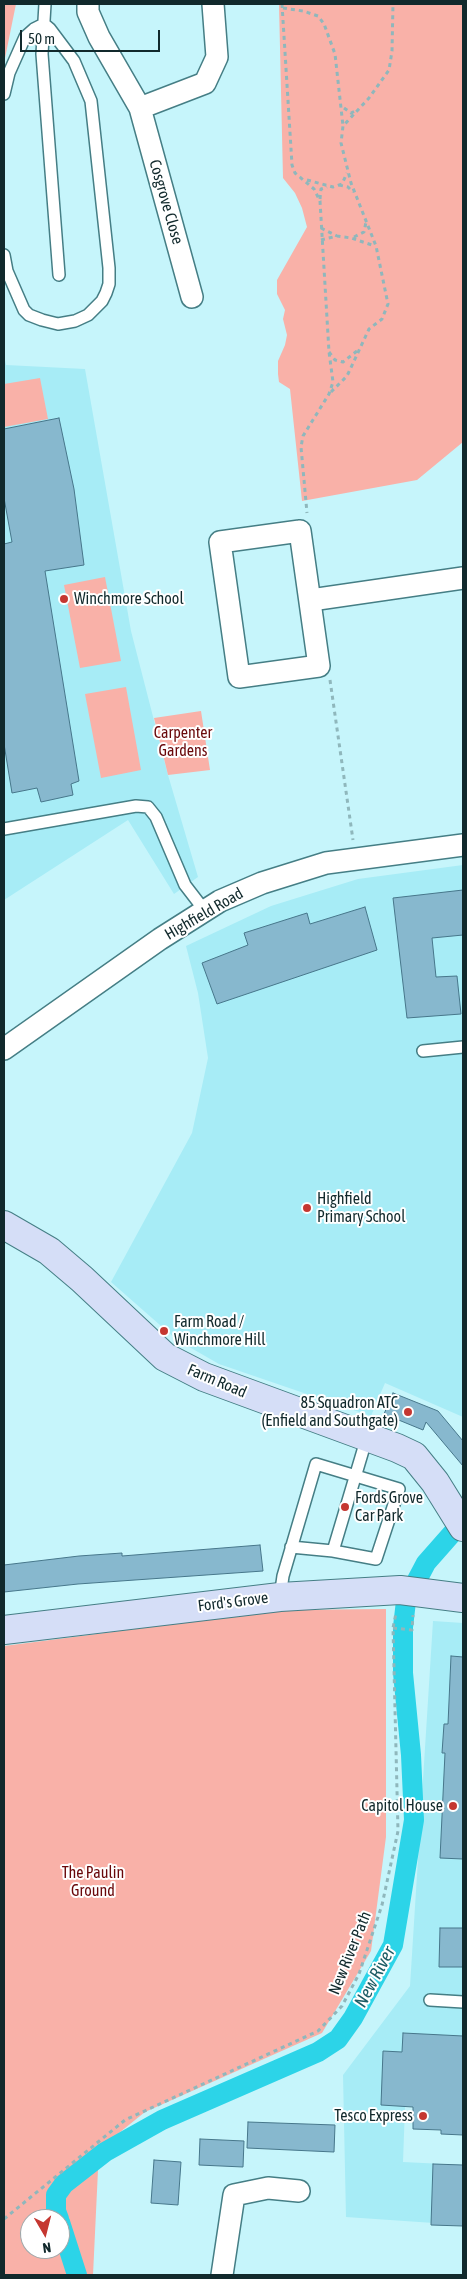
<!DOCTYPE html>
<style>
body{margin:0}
#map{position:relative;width:467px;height:2279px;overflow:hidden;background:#c6f5fb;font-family:"Asap Condensed",sans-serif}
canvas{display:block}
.frame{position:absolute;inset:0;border:5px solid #11292c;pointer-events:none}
.north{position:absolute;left:20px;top:2209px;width:50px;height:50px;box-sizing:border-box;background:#fff;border:1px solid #a0a9ab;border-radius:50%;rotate:172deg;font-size:14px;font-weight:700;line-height:20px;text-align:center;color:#11292c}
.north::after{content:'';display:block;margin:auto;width:18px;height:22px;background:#c53731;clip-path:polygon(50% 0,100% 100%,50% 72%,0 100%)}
.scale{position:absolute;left:20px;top:30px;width:140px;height:22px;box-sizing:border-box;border:2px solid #11292c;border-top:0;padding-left:6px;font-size:15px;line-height:18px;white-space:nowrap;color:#11292c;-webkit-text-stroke:4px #fff;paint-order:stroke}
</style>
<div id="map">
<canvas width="467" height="2279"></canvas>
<div class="frame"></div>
<div class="north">N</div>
<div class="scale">50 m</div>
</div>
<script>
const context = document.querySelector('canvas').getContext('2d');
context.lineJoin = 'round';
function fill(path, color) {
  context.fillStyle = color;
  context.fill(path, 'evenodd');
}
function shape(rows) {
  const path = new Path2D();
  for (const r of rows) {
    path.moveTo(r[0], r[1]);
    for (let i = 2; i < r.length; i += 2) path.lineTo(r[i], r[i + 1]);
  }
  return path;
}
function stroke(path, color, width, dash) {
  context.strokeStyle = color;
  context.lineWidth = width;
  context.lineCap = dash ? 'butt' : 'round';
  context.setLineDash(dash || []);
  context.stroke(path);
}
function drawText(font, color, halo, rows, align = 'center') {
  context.font = font + ' "Asap Condensed",sans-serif';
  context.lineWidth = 4;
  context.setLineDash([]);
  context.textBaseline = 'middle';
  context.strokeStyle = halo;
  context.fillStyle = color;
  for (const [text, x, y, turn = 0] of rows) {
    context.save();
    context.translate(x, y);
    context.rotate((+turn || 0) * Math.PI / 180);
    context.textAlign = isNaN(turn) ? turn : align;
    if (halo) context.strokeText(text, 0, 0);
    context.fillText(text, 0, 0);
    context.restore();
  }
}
fill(shape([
 [4,355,6,365,85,369,131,631,168,775,198,877,174,894,128,820,4,900],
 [463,865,463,1417,385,1383,371,1416,219,1364,177,1340,111,1282,192,1133,208,1058,198,993,186,946,271,906,358,879],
 [433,1621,463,1623,463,2080,406,2079,403,2162,463,2165,463,2225,346,2217,343,2075,410,1986]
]), '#a7ecf6');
fill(shape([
 [4,4,16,4,4,63],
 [279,4,463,4,463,442,417,480,302,501,290,389,279,382,278,374,278,361,285,345,287,335,283,319,285,310,277,294,277,280,307,227,302,208,295,193,283,178],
 [40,378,48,419,4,427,4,384],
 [105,577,121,661,80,668,64,585],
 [126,687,141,770,101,778,85,694],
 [201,711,210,770,168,775,154,718],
 [386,1609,386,1837,371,1951,322,2033,145,2112,99,2149,93,2275,4,2275,4,1646,282,1610],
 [30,2219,60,2219,60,2249,30,2249]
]), '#f9b1a8');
stroke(shape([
 [59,2219,56,2211,56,2195,64,2184,105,2152,162,2120,318,2052,338,2039,353,2018,393,1945,414,1820,411,1755,403,1673,403,1627,406,1601,426,1563,463,1521],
 [60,2222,77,2275]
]), '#2cd4e8', 20);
const building = shape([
 [59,418,74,489,84,565,45,571,79,781,71,784,73,795,41,802,37,788,12,793,4,744,4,544,12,542,4,498,4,429,59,418],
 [463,890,463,935,432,938,436,977,457,976,461,1014,407,1018,393,898,463,890],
 [365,907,377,950,217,1004,202,963,248,945,244,933,307,913,310,924,365,907],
 [393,1393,438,1411,463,1441,463,1466,426,1422,423,1430,384,1414,393,1393],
 [260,1545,263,1571,78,1584,4,1592,4,1565,79,1556,122,1553,122,1556,260,1545],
 [451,1656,463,1657,463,1859,440,1858,445,1753,442,1753,444,1724,448,1724,451,1656],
 [440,1928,463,1928,463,1967,439,1967,440,1928],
 [403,2033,463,2036,463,2135,441,2134,441,2130,413,2129,413,2107,381,2105,383,2051,402,2052,403,2033],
 [248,2122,335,2125,334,2152,247,2148,248,2122],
 [200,2139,244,2141,243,2167,199,2165,200,2139],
 [154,2160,181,2162,178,2205,151,2203,154,2160],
 [433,2164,463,2165,463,2226,431,2225,433,2164]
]);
fill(building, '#87b8ce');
stroke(building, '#47778b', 1);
const lane = shape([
 [45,4,42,54,59,275],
 [4,94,9,73,25,37,34,29,44,24,50,29,74,61,91,101,109,268,109,284,106,293,102,301,88,315,75,321,58,324,42,320,29,315,24,310,7,271,4,255],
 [4,829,136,806,148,807,156,817,185,885,205,911],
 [423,1051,463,1047],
 [291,1547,333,1551,367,1437],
 [280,1597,283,1576,316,1464,399,1489,376,1559,333,1551],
 [430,2000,463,2002]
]);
const street = shape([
 [88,4,88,12,99,37,140,108,192,297],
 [140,108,205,83,217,57,213,4],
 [300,531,319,666,239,677,220,542,300,531],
 [311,600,463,578],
 [4,1049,160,939,220,901,262,883,326,863,463,845],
 [222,2275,234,2195,268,2188,299,2191]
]);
const secondary = shape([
 [4,1225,49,1251,82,1279,165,1357,204,1377,397,1448,414,1456,435,1482,463,1527],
 [4,1630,280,1597,400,1590,463,1598]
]);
stroke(lane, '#457e85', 14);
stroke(street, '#457e85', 24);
stroke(secondary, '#457e85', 30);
stroke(shape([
 [282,4,292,165,295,173,314,189,320,201,329,352,333,382,329,394,303,436,301,447,307,513],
 [283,8,303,11,318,16,324,24,335,54,343,126],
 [344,108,351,113,357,110],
 [307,180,333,187,342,184,347,173],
 [339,185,348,187,353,192],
 [320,199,321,189,327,187],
 [321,228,337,236],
 [354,237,364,232,366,222],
 [321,240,337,236,351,238,375,246],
 [329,352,335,360,343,362,357,351],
 [331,392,347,376,369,329,382,319,388,304,376,246,351,183,341,143,343,126,369,98,389,70,392,51,393,4],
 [330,680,353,840],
 [393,1628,412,1630,413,1615],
 [4,2219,125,2120,318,2031,342,2006,359,1974,382,1905,398,1831,393,1628,396,1613]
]), '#8fb7bc', 3, [4, 4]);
stroke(lane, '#fff', 11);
stroke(street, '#fff', 21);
stroke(secondary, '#d5def7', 28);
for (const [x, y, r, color] of [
 [64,599,5,"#c53731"],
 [307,1208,5,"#c53731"],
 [164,1331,5,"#c53731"],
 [408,1412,5,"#c53731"],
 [345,1507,5,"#c53731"],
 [453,1806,5,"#c53731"],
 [423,2116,5,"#c53731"]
]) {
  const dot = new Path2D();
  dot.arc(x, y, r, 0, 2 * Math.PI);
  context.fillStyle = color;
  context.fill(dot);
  stroke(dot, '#fff', 2);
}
drawText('16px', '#11292c', '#fff', [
 ["Cosgrove Close",166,202,74],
 ["Highfield Road",204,914,-30],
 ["Farm Road",217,1381,23],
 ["Ford's Grove",233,1602,-7],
 ["New River Path",350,1953,-68]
]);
drawText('16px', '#11292c', '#fff', [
 ["Winchmore School",74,599],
 ["Highfield",317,1199],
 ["Primary School",317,1217],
 ["Farm Road /",174,1322],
 ["Winchmore Hill",174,1340],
 ["85 Squadron ATC",398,1403,"right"],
 ["(Enfield and Southgate)",398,1421,"right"],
 ["Fords Grove",355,1498],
 ["Car Park",355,1516],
 ["Capitol House",443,1806,"right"],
 ["Tesco Express",413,2116,"right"]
], 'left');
drawText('16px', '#69080a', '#fff', [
 ["Carpenter",183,733],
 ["Gardens",183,751],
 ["The Paulin",93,1873],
 ["Ground",93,1891]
]);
drawText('italic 18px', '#1f5e67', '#fff', [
 ["New River",375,1977,-62]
]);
</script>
